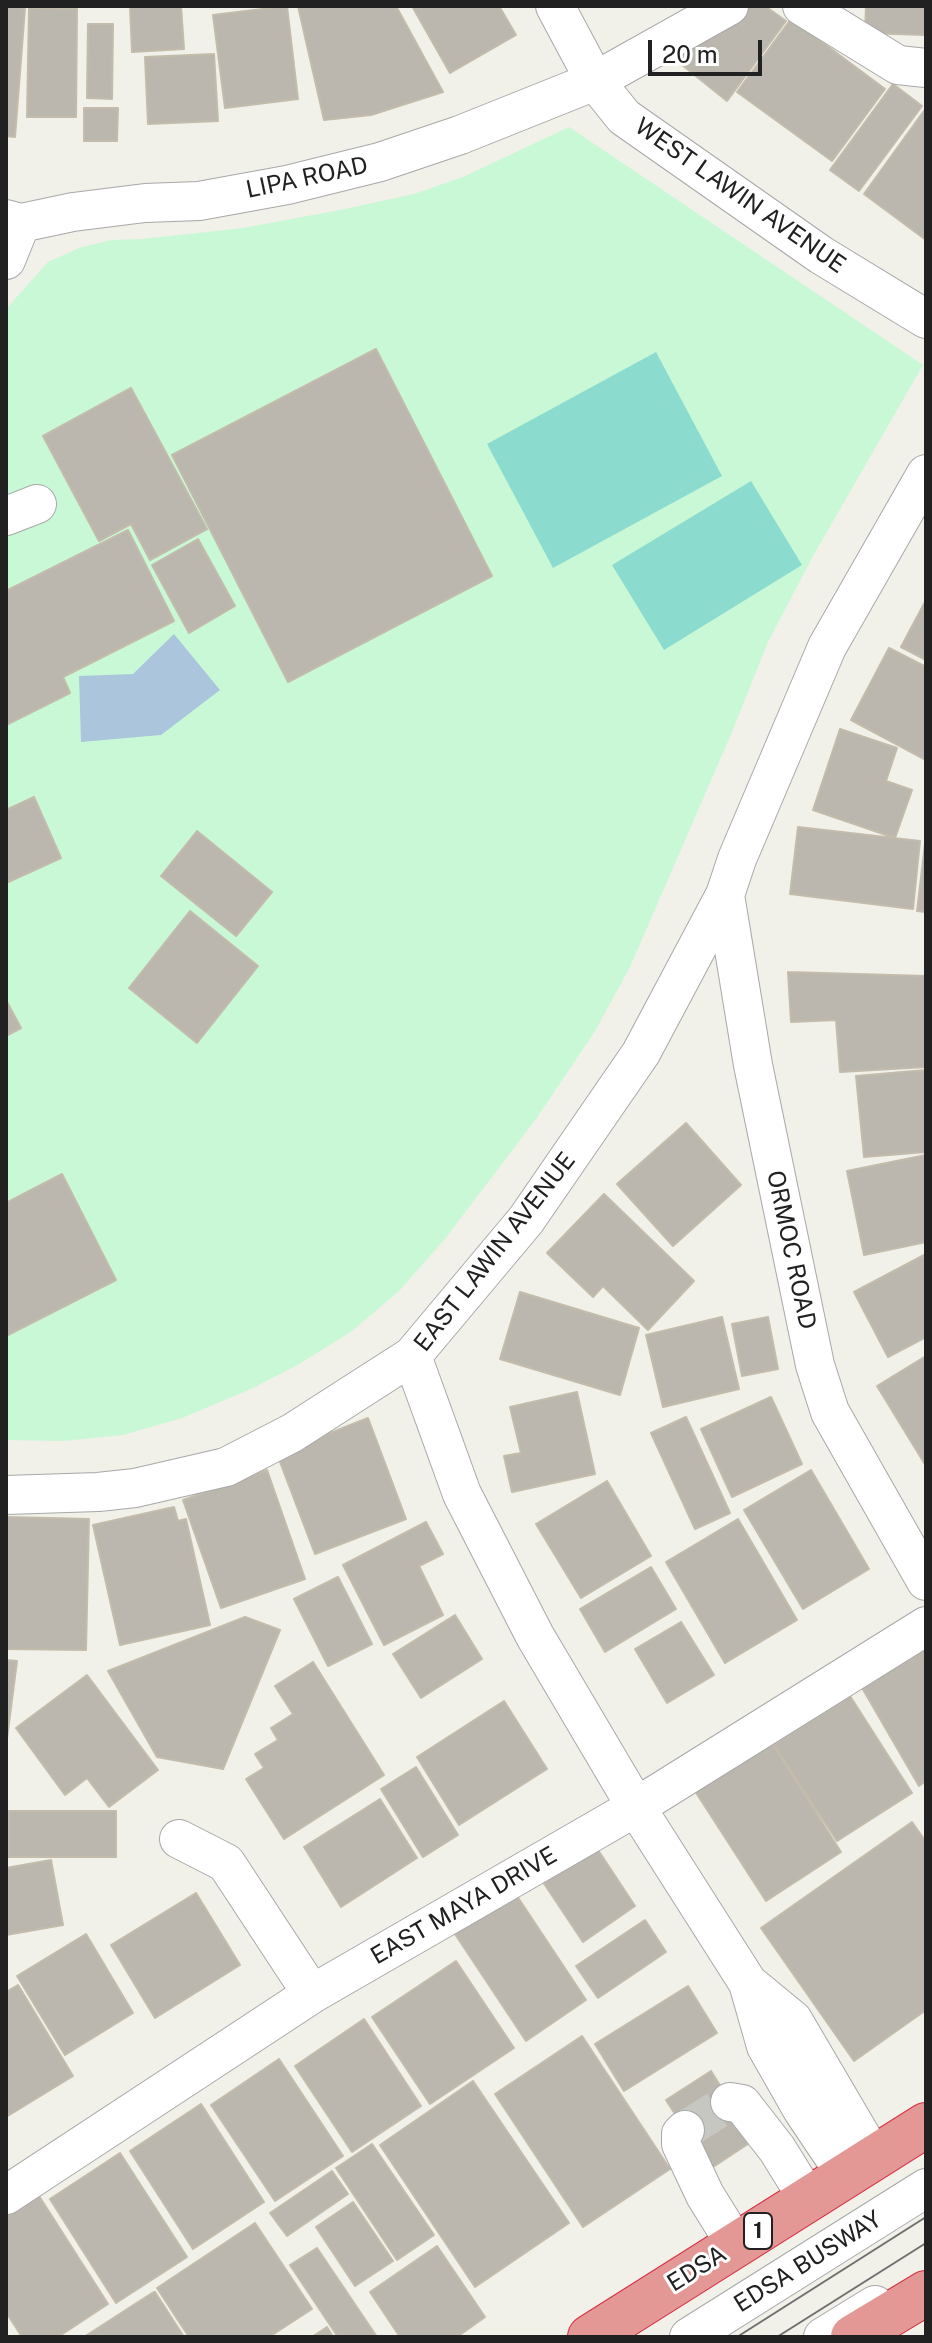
<!DOCTYPE html>
<style>
body{margin:0}
#map{position:relative;width:932px;height:2343px;overflow:hidden;background:#f1f0e9;font-family:"Public Sans",sans-serif}
canvas{display:block}
.frame{position:absolute;inset:0;border:8px solid #212121;pointer-events:none}
.scale{position:absolute;left:648px;top:40px;width:114px;height:36px;box-sizing:border-box;border:4px solid #212121;border-top:0;padding-left:10px;font-size:24px;line-height:28px;white-space:nowrap;color:#212121;-webkit-text-stroke:6px #fff;paint-order:stroke}
</style>
<div id="map">
<canvas width="932" height="2343"></canvas>
<div class="frame"></div>
<div class="scale">20 m</div>
</div>
<script>
const context = document.querySelector('canvas').getContext('2d');
context.lineJoin = 'round';
function fill(path, color) {
  context.fillStyle = color;
  context.fill(path, 'evenodd');
}
function shape(rows) {
  const path = new Path2D();
  for (const r of rows) {
    path.moveTo(r[0], r[1]);
    for (let i = 2; i < r.length; i += 2) path.lineTo(r[i], r[i + 1]);
  }
  return path;
}
function stroke(path, color, width, dash) {
  context.strokeStyle = color;
  context.lineWidth = width;
  context.lineCap = dash ? 'butt' : 'round';
  context.setLineDash(dash || []);
  context.stroke(path);
}
function drawText(font, color, halo, rows, align = 'center') {
  context.font = font + ' "Public Sans",sans-serif';
  context.lineWidth = 6;
  context.setLineDash([]);
  context.textBaseline = 'middle';
  context.strokeStyle = halo;
  context.fillStyle = color;
  for (const [text, x, y, turn = 0] of rows) {
    context.save();
    context.translate(x, y);
    context.rotate((+turn || 0) * Math.PI / 180);
    context.textAlign = isNaN(turn) ? turn : align;
    if (halo) context.strokeText(text, 0, 0);
    context.fillText(text, 0, 0);
    context.restore();
  }
}
fill(shape([
 [569,127,923,365,813,556,768,642,732,732,630,967,595,1031,536,1119,444,1240,399,1291,352,1331,301,1363,253,1388,182,1418,123,1435,63,1441,6,1440,6,309,48,262,79,248,111,240,142,239,243,228,340,210,414,194,463,177]
]), '#c9f8d7');
fill(shape([
 [656,352,722,476,553,568,487,444],
 [751,481,802,565,664,650,612,565]
]), '#8bdccf');
fill(shape([
 [174,634,220,690,161,735,81,742,79,676,133,674]
]), '#abc6dc');
const building = shape([
 [6,6,25,8,15,137,6,136,6,6],
 [130,6,181,6,184,49,132,52,130,6],
 [287,6,298,99,225,108,213,15,287,6],
 [298,6,396,6,443,92,371,115,324,120,298,6],
 [412,6,499,6,516,35,450,73,412,6],
 [738,6,765,6,786,21,727,101,661,48,738,6],
 [866,6,926,6,926,35,865,33,866,6],
 [29,8,77,9,76,117,27,117,29,8],
 [791,19,885,89,832,161,737,92,791,19],
 [88,24,113,24,112,99,87,98,88,24],
 [214,54,218,121,148,124,145,57,214,54],
 [893,84,922,106,859,191,830,170,893,84],
 [84,108,118,108,117,141,84,141,84,108],
 [926,108,926,240,864,194,926,108],
 [376,349,492,576,288,682,172,455,376,349],
 [131,388,207,529,150,560,131,524,99,541,43,436,131,388],
 [128,530,174,621,63,677,70,693,6,725,6,591,128,530],
 [198,539,235,606,189,633,152,565,198,539],
 [926,600,926,660,901,647,926,600],
 [889,648,926,667,926,760,851,720,889,648],
 [840,729,897,748,886,781,912,790,895,838,813,810,840,729],
 [34,797,61,858,6,883,6,810,34,797],
 [798,827,920,841,913,909,790,894,798,827],
 [197,831,272,892,236,936,161,876,197,831],
 [925,844,926,844,926,912,917,911,925,844],
 [190,911,258,966,197,1043,129,988,190,911],
 [788,972,926,976,926,1067,840,1072,836,1020,791,1022,788,972],
 [6,1000,21,1028,6,1036,6,1000],
 [926,1070,926,1152,864,1157,856,1076,926,1070],
 [686,1123,741,1185,673,1246,617,1184,686,1123],
 [926,1155,926,1242,864,1255,847,1171,926,1155],
 [62,1174,116,1280,6,1336,6,1203,62,1174],
 [604,1194,694,1281,648,1330,603,1286,593,1297,547,1253,604,1194],
 [926,1254,926,1337,888,1357,854,1292,926,1254],
 [520,1292,639,1328,620,1395,500,1359,520,1292],
 [722,1317,739,1389,663,1407,646,1335,722,1317],
 [768,1317,778,1369,742,1376,732,1324,768,1317],
 [926,1356,926,1466,877,1386,926,1356],
 [577,1392,595,1474,512,1492,504,1456,521,1453,510,1407,577,1392],
 [771,1397,802,1464,732,1497,701,1429,771,1397],
 [686,1417,730,1513,695,1529,651,1433,686,1417],
 [368,1418,406,1519,315,1554,277,1454,368,1418],
 [267,1470,305,1579,221,1608,183,1500,267,1470],
 [811,1470,869,1569,803,1609,744,1510,811,1470],
 [607,1481,651,1556,581,1598,536,1524,607,1481],
 [174,1507,178,1521,186,1519,210,1625,120,1645,93,1525,174,1507],
 [6,1517,89,1519,86,1650,6,1649,6,1517],
 [738,1519,797,1620,725,1663,666,1562,738,1519],
 [426,1522,443,1554,419,1566,443,1615,384,1645,343,1565,426,1522],
 [651,1567,676,1609,605,1652,580,1609,651,1567],
 [338,1577,372,1644,328,1666,294,1599,338,1577],
 [455,1615,482,1659,421,1698,393,1654,455,1615],
 [245,1617,280,1630,223,1769,157,1757,108,1671,245,1617],
 [681,1622,714,1675,667,1703,635,1649,681,1622],
 [926,1643,926,1781,919,1786,861,1686,926,1643],
 [6,1660,17,1661,6,1746,6,1660],
 [313,1662,384,1775,284,1839,246,1779,264,1768,255,1754,278,1740,271,1728,293,1714,275,1686,313,1662],
 [87,1675,158,1770,109,1807,87,1778,65,1795,16,1728,87,1675],
 [850,1696,912,1793,837,1841,774,1745,850,1696],
 [504,1701,547,1769,459,1825,417,1757,504,1701],
 [771,1742,841,1852,766,1901,695,1791,771,1742],
 [416,1767,458,1835,423,1857,381,1789,416,1767],
 [380,1799,417,1858,341,1907,304,1847,380,1799],
 [9,1811,116,1811,116,1857,9,1857,9,1811],
 [912,1822,926,1842,926,2010,854,2061,761,1928,912,1822],
 [596,1847,635,1906,583,1942,543,1882,596,1847],
 [51,1860,63,1925,6,1935,6,1868,51,1860],
 [513,1890,586,2000,526,2041,453,1931,513,1890],
 [196,1893,240,1965,155,2018,111,1945,196,1893],
 [645,1920,666,1952,598,1998,576,1966,645,1920],
 [86,1934,133,2013,65,2055,17,1976,86,1934],
 [456,1961,514,2048,430,2104,372,2017,456,1961],
 [18,1985,73,2076,6,2117,6,1992,18,1985],
 [688,1986,717,2033,624,2091,595,2044,688,1986],
 [364,2019,421,2106,352,2152,295,2066,364,2019],
 [582,2036,670,2169,583,2227,495,2094,582,2036],
 [279,2059,343,2156,275,2201,211,2105,279,2059],
 [711,2071,754,2140,710,2169,666,2100,711,2071],
 [473,2081,569,2223,475,2287,380,2145,473,2081],
 [201,2104,264,2202,193,2249,130,2151,201,2104],
 [372,2144,434,2235,397,2260,336,2168,372,2144],
 [120,2153,187,2257,116,2303,50,2199,120,2153],
 [332,2171,348,2194,287,2236,270,2213,332,2171],
 [39,2196,108,2304,58,2337,22,2337,6,2312,6,2217,39,2196],
 [353,2202,393,2261,355,2286,316,2227,353,2202],
 [255,2223,312,2309,269,2337,189,2337,157,2288,255,2223],
 [437,2246,485,2317,457,2337,400,2337,370,2292,437,2246],
 [317,2248,377,2337,338,2337,290,2265,317,2248],
 [155,2292,184,2337,84,2337,152,2293,155,2292],
 [327,2327,333,2337,312,2337,327,2327]
]);
fill(building, '#bbb7ae');
stroke(building, '#c3bbab', 2);
stroke(shape([
 [685,2130,730,2102]
]), '#c7c7c1', 38, [38, 19]);
const minor = shape([
 [555,6,595,81,624,117,821,255,926,319],
 [802,6,898,65,926,68],
 [6,219,21,223,73,212,145,203,199,201,287,185,380,162,460,135,595,81,729,6],
 [6,260,21,223],
 [6,516,37,504],
 [725,895,753,1065,815,1365,830,1412,926,1581],
 [412,1356,462,1494,535,1636,636,1807,748,1983,766,2046,803,2111,846,2175],
 [6,1495,98,1492,135,1488,226,1467,292,1433,412,1356,526,1220,641,1053,725,895,737,859,827,647,926,474],
 [179,1839,226,1863,312,1994],
 [748,1983,793,2020,874,2158],
 [730,2102,742,2104,777,2149,808,2199],
 [685,2130,681,2134,681,2144,705,2195,736,2245],
 [6,2195,312,1994,636,1807,926,1626],
 [689,2337,926,2188],
 [823,2337,875,2305]
]);
const highway = shape([
 [590,2337,926,2125],
 [853,2337,926,2293]
]);
stroke(minor, '#a8a8a8', 40);
stroke(highway, '#d53044', 46);
stroke(minor, '#fff', 38);
stroke(highway, '#e49895', 44);
stroke(shape([
 [737,2337,926,2217],
 [777,2337,926,2243]
]), '#6f6f6f', 2);
for (const [x, y, w] of [
 [758,2231,28]
]) {
  const box = new Path2D();
  box.roundRect(x - w / 2, y - 18, w, 36, 6);
  context.fillStyle = '#fff';
  context.fill(box);
  stroke(box, '#212121', 2);
}
drawText('bold 22px', '#212121', null, [
 ["1",758,2231]
]);
drawText('24px', '#212121', '#fff', [
 ["LIPA ROAD",307,178,-12],
 ["WEST LAWIN AVENUE",740,196,35],
 ["ORMOC ROAD",791,1250,78],
 ["EAST LAWIN AVENUE",495,1252,-52],
 ["EAST MAYA DRIVE",464,1906,-30],
 ["EDSA BUSWAY",808,2262,-32],
 ["EDSA",697,2269,-32]
]);
</script>
